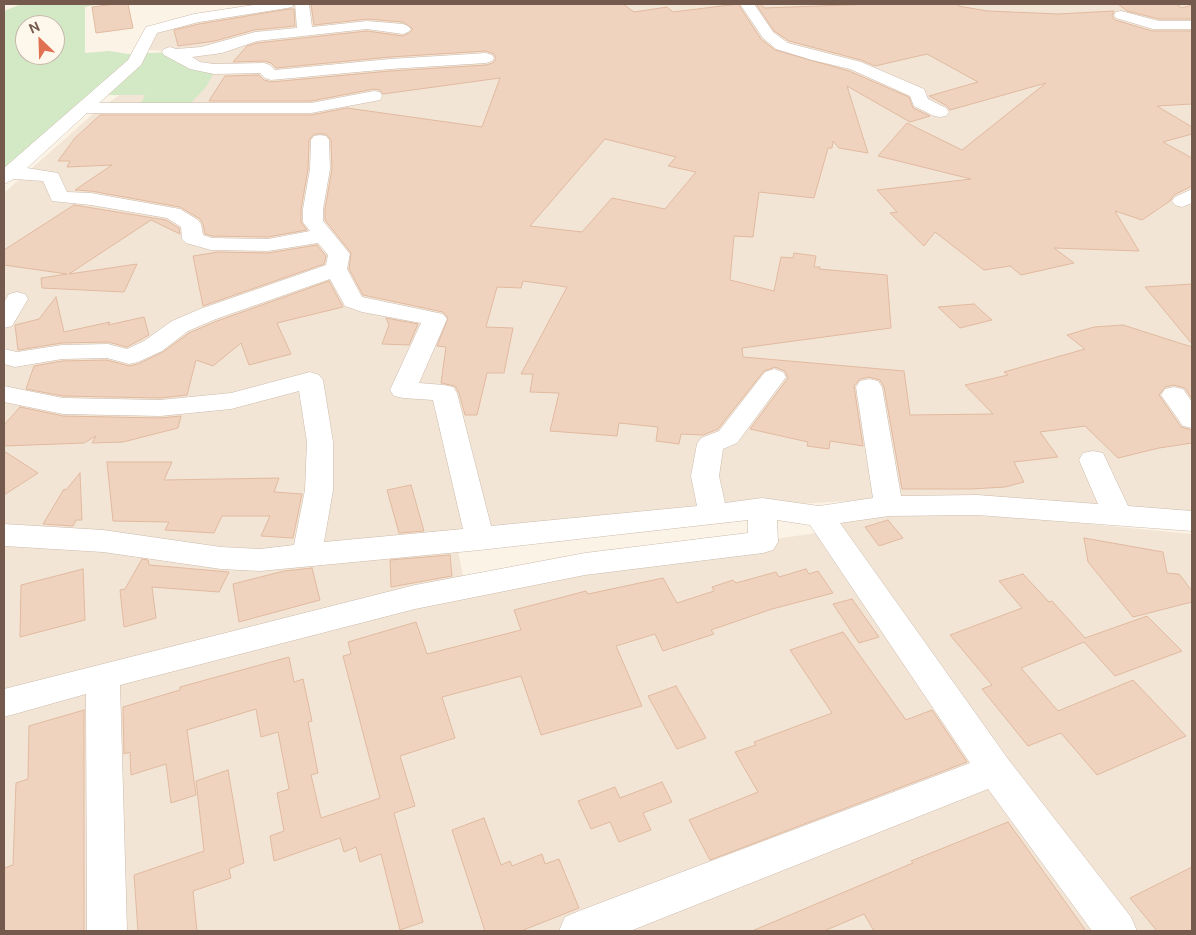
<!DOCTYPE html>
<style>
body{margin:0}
#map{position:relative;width:1196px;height:935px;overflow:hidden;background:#fbf3e6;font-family:Ubuntu,sans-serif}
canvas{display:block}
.frame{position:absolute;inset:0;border:5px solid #745a4c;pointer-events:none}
.north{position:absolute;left:15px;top:15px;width:50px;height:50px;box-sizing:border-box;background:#fef7ec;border:1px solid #c7b8ac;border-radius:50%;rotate:336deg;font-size:14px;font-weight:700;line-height:20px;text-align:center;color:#745a4c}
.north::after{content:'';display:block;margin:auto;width:18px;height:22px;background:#e07251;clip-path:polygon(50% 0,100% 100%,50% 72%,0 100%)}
</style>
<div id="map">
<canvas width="1196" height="935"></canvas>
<div class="frame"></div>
<div class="north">N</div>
</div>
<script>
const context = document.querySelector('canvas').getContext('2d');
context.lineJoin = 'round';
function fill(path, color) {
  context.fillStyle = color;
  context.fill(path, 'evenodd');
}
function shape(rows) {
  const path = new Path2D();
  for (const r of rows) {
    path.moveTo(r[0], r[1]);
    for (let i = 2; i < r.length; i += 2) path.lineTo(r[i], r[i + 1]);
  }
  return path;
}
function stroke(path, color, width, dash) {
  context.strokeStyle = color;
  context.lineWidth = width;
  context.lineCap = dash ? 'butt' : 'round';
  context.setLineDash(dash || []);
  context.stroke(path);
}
fill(shape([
 [287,4,1192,4,1192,518,1174,515,898,498,648,513,455,538,465,584,830,531,857,511,1026,518,1192,534,1192,931,4,931,4,193,94,113,121,94,146,95,141,102,174,52,142,49,151,30,194,18]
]), '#f3e5d5');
fill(shape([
 [21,4,99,4,85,7,85,53,109,51,128,54,174,52,216,69,206,87,191,103,141,103,145,95,97,95,4,175,4,11],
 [25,25,55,25,55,55,25,55]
]), '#d3e8c5');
const building = shape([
 [115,4,128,4,133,28,96,33,92,7,115,4],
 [311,4,623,4,634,12,667,7,673,12,738,4,761,39,775,50,849,71,909,97,913,108,930,116,910,122,847,86,868,153,839,148,833,141,832,148,828,148,814,198,759,192,753,237,734,236,730,280,774,291,781,257,793,258,794,253,816,256,814,267,820,267,819,269,887,275,891,328,742,348,743,357,904,371,910,415,993,414,965,385,1008,375,1004,372,1085,349,1067,335,1094,327,1123,325,1192,347,1192,399,1185,388,1174,385,1165,387,1159,395,1181,427,1192,430,1192,443,1159,448,1118,458,1085,426,1040,432,1058,457,1014,462,1024,482,1005,487,971,489,902,489,884,387,880,380,869,377,860,379,854,386,863,446,830,441,829,449,807,446,808,442,750,429,788,378,785,371,775,367,764,371,718,429,703,435,681,434,679,444,656,441,658,427,619,423,617,436,550,431,559,393,530,392,533,374,521,374,567,287,523,281,521,288,497,287,486,327,513,328,504,373,487,373,477,415,465,415,459,393,455,386,441,383,446,347,437,346,448,318,443,312,363,295,349,269,351,253,325,220,325,209,332,169,331,140,326,134,314,134,309,140,308,169,301,209,301,222,307,230,268,237,212,236,205,234,203,224,200,219,180,207,91,191,75,190,112,165,67,167,70,161,58,161,75,138,100,115,311,115,347,108,482,127,500,78,383,94,380,90,374,89,311,101,209,101,225,76,259,75,264,80,271,82,390,71,486,65,493,63,496,59,494,54,486,51,390,57,276,68,271,63,264,61,233,62,247,46,257,43,367,31,403,36,409,33,413,29,403,22,367,19,314,25,311,4],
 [605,139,676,157,668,166,696,172,665,209,612,198,582,232,530,226,605,139],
 [756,4,761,4,764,8,874,4,958,4,958,6,988,11,1058,14,1114,11,1112,16,1115,20,1152,31,1192,31,1192,104,1157,106,1192,127,1192,134,1163,142,1192,158,1192,186,1174,195,1170,201,1142,220,1115,211,1139,251,1054,248,1074,263,1021,275,1010,266,984,270,935,232,924,246,890,213,897,212,877,190,971,179,878,156,907,123,962,150,1046,83,950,110,947,106,929,96,978,82,927,54,875,66,861,60,789,41,774,31,756,4],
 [1118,4,1176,4,1182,8,1192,5,1192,19,1159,19,1127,11,1118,4],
 [289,9,294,9,295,26,254,30,215,41,178,46,174,30,199,24,289,9],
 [74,205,166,220,179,228,180,234,151,220,69,274,137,264,124,292,42,288,41,278,67,274,4,265,4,250,74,205],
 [317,245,326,256,324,264,203,306,193,256,218,252,268,253,317,245],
 [329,281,343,307,277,323,291,354,249,365,241,343,213,366,196,360,187,395,160,398,63,396,26,389,34,366,62,361,107,360,129,366,138,364,163,352,189,333,217,321,329,281],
 [1192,284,1192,344,1145,287,1192,284],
 [56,297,64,332,110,322,108,325,144,317,149,335,127,347,108,342,62,343,18,350,15,325,39,319,56,297],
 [974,304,992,320,960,328,938,307,974,304],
 [386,318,418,324,409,345,382,344,389,325,386,318],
 [20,407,63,416,160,418,181,416,178,428,123,442,92,443,96,436,84,443,4,446,4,425,20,407],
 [4,451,38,473,4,495,4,451],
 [107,462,172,462,164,480,279,478,274,492,302,494,293,538,261,536,270,516,222,516,214,533,165,530,169,522,113,521,107,462],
 [80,473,82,520,76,520,73,526,43,524,64,489,66,490,80,473],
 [411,485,424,531,399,533,387,490,411,485],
 [888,520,903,538,879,546,865,527,888,520],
 [1084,538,1163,552,1167,573,1179,574,1192,591,1192,602,1133,617,1088,562,1084,538],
 [450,555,452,576,391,587,390,560,450,555],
 [142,559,148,560,149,565,229,572,219,592,152,587,156,618,124,627,120,590,125,589,142,559],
 [312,568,320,600,239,622,233,584,284,571,312,568],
 [83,569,85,620,20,637,21,585,83,569],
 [806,569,809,574,818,571,833,593,772,609,711,630,714,634,663,651,655,634,616,646,642,706,541,735,521,676,442,697,455,738,400,756,415,806,394,813,423,922,400,930,381,854,360,862,356,847,344,852,340,838,274,861,270,836,284,831,277,793,289,789,278,732,261,737,256,709,187,730,196,795,171,803,166,764,131,775,130,752,124,754,123,707,180,690,180,687,289,657,294,682,303,679,312,721,308,722,318,773,311,775,321,818,380,798,343,656,351,654,348,642,416,622,427,654,521,630,514,610,586,591,588,594,663,578,677,603,714,591,712,587,733,580,736,583,776,572,779,577,806,569],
 [1023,574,1049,602,1052,601,1085,638,1147,616,1182,651,1115,676,1084,642,1021,668,1058,711,1133,680,1186,736,1097,775,1061,733,1028,746,982,689,992,685,950,635,1022,608,999,581,1023,574],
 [852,599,879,637,859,643,833,604,852,599],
 [843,632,906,720,932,710,967,762,710,860,689,820,758,792,735,752,756,745,754,742,832,713,790,650,843,632],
 [676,686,706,738,677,749,648,696,676,686],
 [84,710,84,931,4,931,4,868,13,865,16,783,28,779,29,726,84,710],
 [228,770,244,863,229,869,231,878,193,891,197,931,138,931,134,875,204,851,196,781,228,770],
 [662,782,672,802,643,813,651,830,619,842,610,822,591,829,578,801,615,787,620,798,662,782],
 [484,818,501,865,510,861,512,866,542,854,545,864,559,859,579,908,521,931,485,931,452,830,484,818],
 [1008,822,1086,931,874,931,864,914,824,931,752,931,913,863,911,861,1008,822],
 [1192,867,1192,931,1157,931,1130,898,1192,867]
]);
fill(building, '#f0d3bf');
stroke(building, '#e1baa0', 1);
const minor = shape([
 [260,4,294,4,292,7,287,8,199,22,157,33,141,65,99,103,311,103,374,91,380,92,382,96,380,100,311,113,87,113,27,168,58,173,67,192,91,193,180,209,198,220,201,224,203,235,212,238,268,239,310,231,303,222,303,209,310,169,311,140,314,136,320,135,326,136,329,140,330,169,323,209,323,221,350,254,347,269,362,297,443,314,447,319,419,383,444,385,453,387,457,393,491,526,697,506,691,476,697,444,701,438,719,431,765,372,774,369,783,372,786,377,737,443,723,449,719,476,725,503,762,498,819,506,873,498,856,387,860,381,869,379,878,381,882,387,901,496,977,495,1098,504,1079,460,1083,453,1093,451,1103,453,1128,506,1192,511,1192,531,977,515,889,516,840,523,1008,759,1131,917,1137,931,1092,931,988,789,630,931,559,931,565,917,579,911,970,763,810,525,777,520,778,542,773,550,763,553,585,575,415,609,120,685,127,931,87,931,86,694,4,717,4,689,415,585,585,553,748,533,748,520,480,550,260,571,221,569,103,552,4,546,4,524,103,530,221,547,260,549,294,545,305,490,307,442,299,391,231,409,160,416,63,414,4,402,4,386,63,398,160,400,231,393,310,372,319,375,323,380,333,442,333,490,324,542,463,529,433,400,403,398,394,396,390,390,421,323,362,312,345,306,330,279,216,319,188,331,162,351,138,362,129,364,107,358,62,359,15,367,4,364,4,349,17,352,62,345,108,344,127,349,144,341,172,321,200,309,326,265,328,255,318,243,268,251,211,250,186,243,182,239,181,227,167,218,91,205,52,201,43,181,14,179,4,184,4,168,128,60,146,27,194,14,260,4],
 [295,4,309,4,312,27,367,21,403,24,408,26,411,29,408,32,403,34,367,29,257,41,222,53,192,57,200,62,214,64,264,63,270,65,275,70,390,59,486,53,492,55,494,58,492,61,486,63,390,69,271,80,265,78,260,73,214,74,190,69,164,55,162,52,164,49,170,47,176,49,201,47,255,32,297,28,295,4],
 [740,4,754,4,773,32,788,43,861,62,924,89,928,99,946,108,949,112,946,116,940,117,934,116,914,106,910,96,850,69,812,60,776,49,763,38,740,4],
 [1121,11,1159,21,1192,21,1192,29,1153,29,1116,18,1114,15,1116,12,1121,11],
 [1192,189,1192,203,1182,207,1175,205,1172,201,1175,197,1192,189],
 [17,292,25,294,28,299,12,326,4,328,4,302,9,294,17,292],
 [1174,387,1183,389,1192,402,1192,428,1183,426,1161,395,1165,389,1174,387]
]);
stroke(minor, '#cdbbad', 1);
fill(minor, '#fff');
</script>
